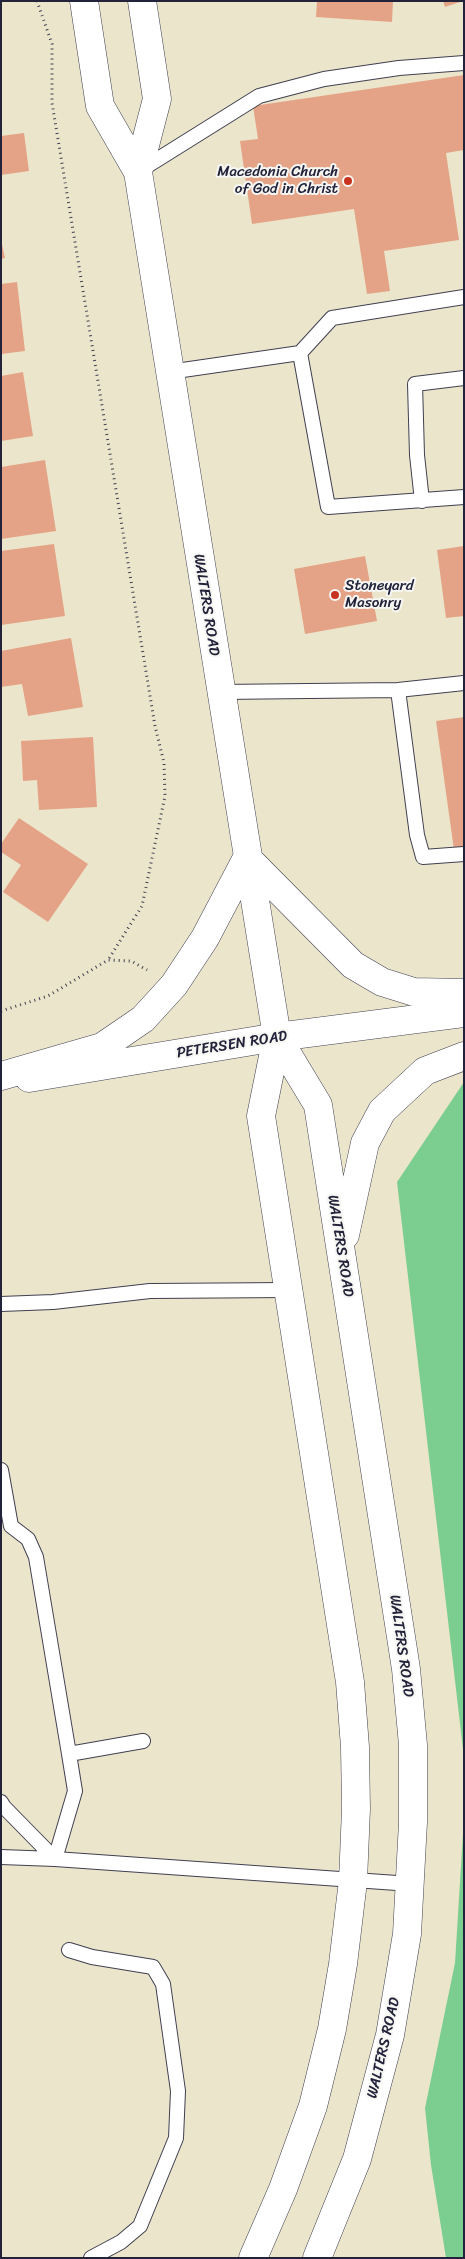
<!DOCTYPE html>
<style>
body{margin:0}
#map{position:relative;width:465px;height:2259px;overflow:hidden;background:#ebe6cb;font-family:Sriracha,sans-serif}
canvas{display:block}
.frame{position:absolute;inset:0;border:2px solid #22223b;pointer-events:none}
</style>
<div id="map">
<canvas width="465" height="2259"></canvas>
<div class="frame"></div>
</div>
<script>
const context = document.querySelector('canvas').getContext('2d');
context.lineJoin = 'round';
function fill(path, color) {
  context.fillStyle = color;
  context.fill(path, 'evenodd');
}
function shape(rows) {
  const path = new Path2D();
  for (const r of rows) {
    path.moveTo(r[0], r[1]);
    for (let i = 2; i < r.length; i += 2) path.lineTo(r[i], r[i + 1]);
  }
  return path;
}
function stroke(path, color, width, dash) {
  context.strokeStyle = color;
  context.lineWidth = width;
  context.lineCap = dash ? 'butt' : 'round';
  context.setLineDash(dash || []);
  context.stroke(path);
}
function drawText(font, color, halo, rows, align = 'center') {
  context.font = font + ' Sriracha,sans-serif';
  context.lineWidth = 4;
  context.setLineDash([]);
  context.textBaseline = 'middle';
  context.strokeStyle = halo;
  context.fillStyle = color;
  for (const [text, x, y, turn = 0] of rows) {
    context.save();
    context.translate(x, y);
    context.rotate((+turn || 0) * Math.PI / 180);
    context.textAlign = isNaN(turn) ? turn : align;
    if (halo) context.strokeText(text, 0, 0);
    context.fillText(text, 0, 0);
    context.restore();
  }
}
fill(shape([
 [464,1082,464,1758,397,1182],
 [464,1817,464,2258,446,2258,431,2165,425,2108,455,1963]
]), '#7cce90');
fill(shape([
 [317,1,393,1,392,22,316,17],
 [443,1,460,1,460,2,445,7],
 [464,75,464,150,446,153,459,240,384,251,390,291,367,294,354,209,252,224,240,141,258,139,253,106],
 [24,133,29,171,1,175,1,136],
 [1,240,5,258,1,259],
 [17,282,25,351,1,354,1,284],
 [23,372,33,436,1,441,1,376],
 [45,460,56,531,1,539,1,467],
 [54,544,65,616,1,625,1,551],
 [464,546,464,616,446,618,437,550],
 [365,556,377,621,305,634,294,569],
 [71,638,83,707,28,716,22,684,1,687,1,651],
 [464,717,464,848,454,850,436,721],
 [93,737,97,807,39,810,37,780,23,781,21,741],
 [19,818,88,864,48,922,3,892,21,865,1,852,1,844]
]), '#e4a386');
const lane = shape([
 [139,171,259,96,324,79,399,68,464,63],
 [300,353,332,318,464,297],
 [169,372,300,353,328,507,464,497],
 [422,501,417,455,415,384,464,378],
 [398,690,417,835,423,857,464,854],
 [220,692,398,690,464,683],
 [1,1304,53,1302,150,1291,288,1290],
 [1,1470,11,1526,28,1539,36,1557,69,1754,143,1741],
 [1,1802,4,1807,55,1859,75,1791,69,1754],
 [1,1857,55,1859,411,1884],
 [69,1950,92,1957,153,1967,163,1984,178,2091,176,2138,140,2226,121,2242,91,2258]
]);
const street = shape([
 [277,1037,464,1013]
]);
const secondary = shape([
 [29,1078,277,1037]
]);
const primary = shape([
 [84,1,100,106,138,172,277,1037,261,1116,350,1682,355,1747,356,1809,353,1881,343,1964,332,2029,313,2106,283,2189,253,2258],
 [138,172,157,99,142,1],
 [247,858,353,965,382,982,414,992,464,993],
 [277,1037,318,1105,406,1669,413,1745,413,1822,407,1934,390,2035,357,2159,317,2258],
 [1,1076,102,1047,143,1019,174,985,205,938,247,858],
 [345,1235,365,1143,382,1111,425,1071,464,1056]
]);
stroke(lane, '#403f51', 16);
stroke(street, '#403f51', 29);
stroke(secondary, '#403f51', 29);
stroke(primary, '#403f51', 29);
stroke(shape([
 [37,1,52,44,52,103,155,726,164,763,165,796,142,906,108,960],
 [1,1011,48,996,108,960,131,961,147,970]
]), '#403f51', 3, [1, 4]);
stroke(lane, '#fff', 14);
stroke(street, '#fff', 28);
stroke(secondary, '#fff', 28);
stroke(primary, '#fff', 28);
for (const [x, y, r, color] of [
 [348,181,5,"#c8321e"],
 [335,595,5,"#c8321e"]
]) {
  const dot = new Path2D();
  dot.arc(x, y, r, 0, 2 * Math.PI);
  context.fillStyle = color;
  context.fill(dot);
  stroke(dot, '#f6f6f2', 2);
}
drawText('15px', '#22223b', '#f6f6f2', [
 ["Macedonia Church",338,172],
 ["of God in Christ",338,189],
 ["Stoneyard",345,586,"left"],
 ["Masonry",345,603,"left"]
], 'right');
drawText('15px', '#22223b', '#f6f6f2', [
 ["WALTERS ROAD",206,605,81],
 ["PETERSEN ROAD",232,1045,-9],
 ["WALTERS ROAD",340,1246,81],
 ["WALTERS ROAD",401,1646,82],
 ["WALTERS ROAD",384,2048,-77]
]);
</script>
